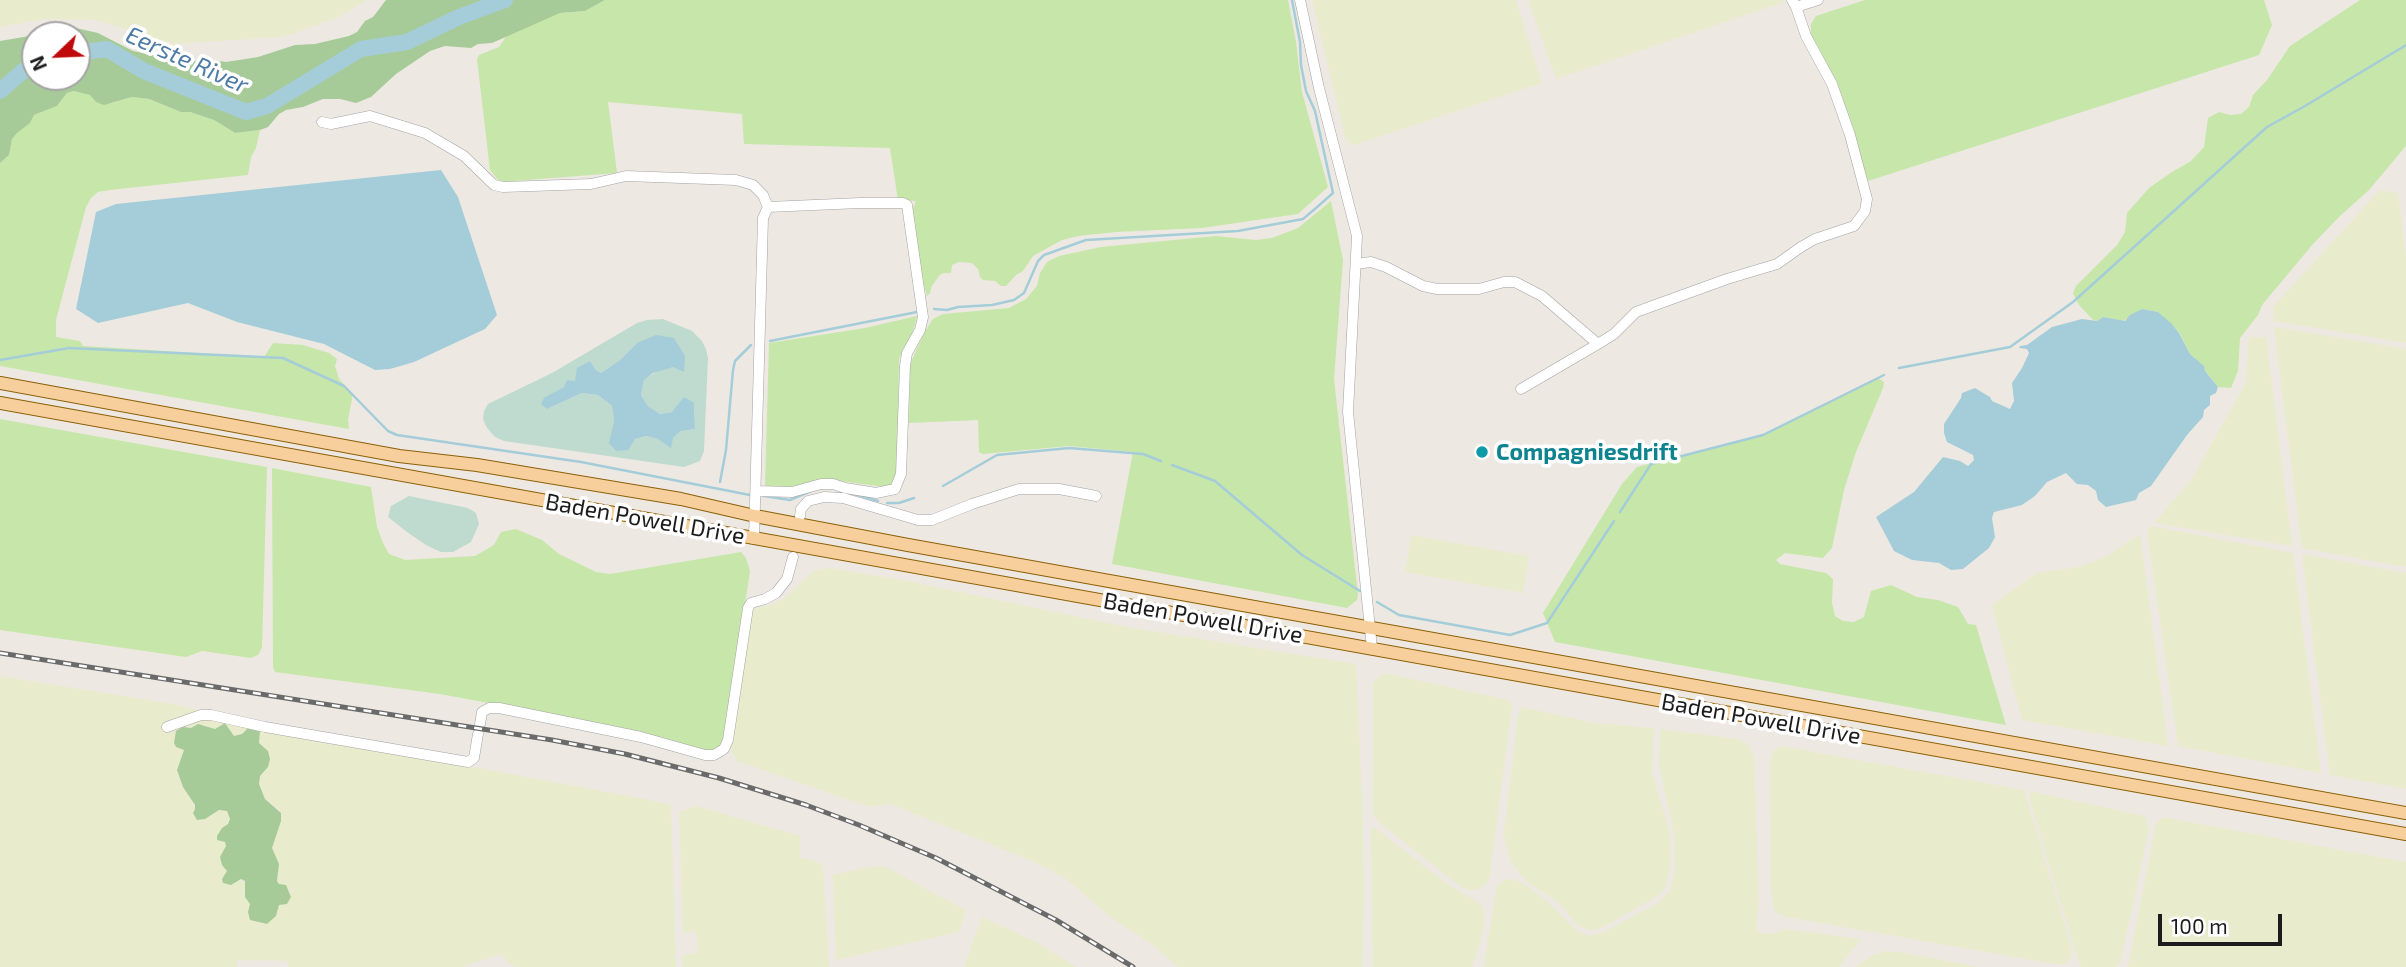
<!DOCTYPE html>
<style>
body{margin:0}
#map{position:relative;width:2406px;height:967px;overflow:hidden;background:#ede9e2;font-family:"Exo 2",sans-serif}
canvas{display:block}
.north{position:absolute;left:21px;top:21px;width:70px;height:70px;box-sizing:border-box;background:#fff;border:2px solid #a4a4a4;border-radius:50%;rotate:247deg;font-size:19px;font-weight:700;line-height:28px;text-align:center;color:#1c1c1c}
.north::after{content:'';display:block;margin:auto;width:24px;height:32px;background:#bf090a;clip-path:polygon(50% 0,100% 100%,50% 72%,0 100%)}
.scale{position:absolute;left:2158px;top:914px;width:124px;height:32px;box-sizing:border-box;border:4px solid #1c1c1c;border-top:0;padding-left:9px;font-size:21px;line-height:24px;white-space:nowrap;color:#1c1c1c;-webkit-text-stroke:5px #fff;paint-order:stroke}
</style>
<div id="map">
<canvas width="2406" height="967"></canvas>
<div class="north">N</div>
<div class="scale">100 m</div>
</div>
<script>
const context = document.querySelector('canvas').getContext('2d');
context.lineJoin = 'round';
function fill(path, color) {
  context.fillStyle = color;
  context.fill(path, 'evenodd');
}
function shape(rows) {
  const path = new Path2D();
  for (const r of rows) {
    path.moveTo(r[0], r[1]);
    for (let i = 2; i < r.length; i += 2) path.lineTo(r[i], r[i + 1]);
  }
  return path;
}
function stroke(path, color, width, dash) {
  context.strokeStyle = color;
  context.lineWidth = width;
  context.lineCap = dash ? 'butt' : 'round';
  context.setLineDash(dash || []);
  context.stroke(path);
}
function drawText(font, color, halo, rows, align = 'center') {
  context.font = font + ' "Exo 2",sans-serif';
  context.lineWidth = 7;
  context.setLineDash([]);
  context.textBaseline = 'middle';
  context.strokeStyle = halo;
  context.fillStyle = color;
  for (const [text, x, y, turn = 0] of rows) {
    context.save();
    context.translate(x, y);
    context.rotate((+turn || 0) * Math.PI / 180);
    context.textAlign = isNaN(turn) ? turn : align;
    if (halo) context.strokeText(text, 0, 0);
    context.fillText(text, 0, 0);
    context.restore();
  }
}
fill(shape([
 [0,0,367,0,337,18,283,37,174,44,96,20,45,19,0,27],
 [1312,0,1516,0,1542,83,1354,145,1346,140],
 [1528,0,1784,0,1785,2,1556,79],
 [2380,190,2398,193,2406,259,2406,343,2274,321,2273,307],
 [2274,327,2406,349,2406,567,2302,548],
 [2249,337,2266,337,2292,546,2154,523,2191,480,2246,383],
 [2151,526,2293,553,2321,773,2178,746,2147,530],
 [2140,534,2168,746,2022,720,1992,605,2037,573,2079,567,2107,556],
 [1411,535,1529,556,1523,593,1405,572],
 [2302,554,2406,573,2406,789,2330,775],
 [830,568,908,581,1127,627,1356,664,1362,797,1364,898,1362,967,1178,967,1153,945,1110,917,1065,878,1032,861,890,804,869,807,737,761,730,747,750,613,755,608,772,605,787,596,814,570],
 [1382,674,1389,674,1508,700,1512,705,1490,874,1487,883,1479,889,1469,890,1461,887,1375,819,1373,812,1373,683],
 [0,676,173,704,271,729,671,804,676,967,514,967,500,954,462,967,289,967,286,961,238,960,236,967,0,967],
 [221,724,228,726,234,736,242,734,249,728,260,735,259,743,268,751,270,759,266,770,260,776,259,784,265,799,279,809,271,848,279,864,277,881,279,884,289,889,291,897,287,904,279,904,276,916,263,924,250,920,250,904,245,889,245,881,237,881,227,871,226,827,230,819,227,811,214,811,201,821,177,770,191,728,203,725,215,729],
 [1522,707,1594,723,1654,728,1652,773,1669,829,1671,851,1669,875,1665,889,1655,898,1599,929,1588,930,1577,925,1558,902,1527,882,1511,862,1506,846,1504,833,1518,716],
 [1660,729,1739,739,1748,744,1754,756,1759,904,1756,929,1761,933,1772,934,1784,929,1861,939,1839,967,1484,967,1495,895,1497,886,1504,880,1514,879,1525,885,1545,899,1577,931,1589,936,1604,932,1658,903,1670,890,1675,870,1675,839,1659,764],
 [1779,747,1786,747,2024,790,2072,950,2070,960,2064,964,2055,964,1786,917,1775,912,1771,893,1770,762,1773,751],
 [2030,791,2145,816,2149,829,2120,963,2116,967,2081,967,2079,963,2029,798],
 [697,806,800,836,800,858,816,861,823,867,829,967,683,967,682,956,698,952,696,931,683,933,679,812],
 [2163,817,2406,862,2406,967,2128,967,2156,824],
 [1374,827,1446,883,1479,903,1483,908,1484,923,1480,944,1472,967,1373,967,1371,837,1372,829],
 [884,866,966,910,959,932,836,960,833,875,868,867],
 [982,917,1038,943,1076,967,964,967],
 [1888,951,1899,952,1979,967,1855,967,1875,954]
]), '#e9ebcd');
fill(shape([
 [605,0,1288,0,1296,42,1302,92,1328,187,1298,214,1202,228,1116,232,1078,236,1062,240,1033,256,1023,271,1016,275,1006,286,1001,286,995,281,983,280,980,277,978,269,972,263,959,262,952,265,951,273,943,273,939,276,932,286,930,293,927,296,918,263,912,211,916,201,898,200,890,148,744,144,742,114,608,102,617,173,500,182,490,170,477,59,479,55,499,47,507,35,560,13,585,11],
 [1865,0,2264,0,2272,25,2259,55,1868,181,1830,72,1811,35,1811,24,1816,16],
 [2360,0,2406,0,2406,146,2369,190,2340,216,2313,244,2262,305,2258,315,2240,338,2238,371,2231,388,2218,387,2205,371,2203,366,2190,354,2179,332,2158,312,2142,309,2123,321,2103,317,2097,321,2093,320,2079,305,2073,293,2076,286,2117,245,2125,232,2127,213,2149,188,2172,172,2191,161,2204,147,2208,118,2219,112,2230,115,2241,114,2249,107,2253,95,2267,80,2290,46],
 [75,91,91,95,96,102,112,103,132,97,149,99,181,112,190,112,214,120,235,133,260,130,256,148,251,157,248,175,110,190,98,192,91,198,86,207,56,320,56,337,80,341,83,346,264,357,273,343,303,345,329,353,337,359,335,366,339,379,353,394,348,420,349,429,0,366,0,163,9,155,12,139,17,132,30,123,34,115,57,106,67,93],
 [1331,201,1343,260,1334,379,1358,595,1357,600,1347,608,1112,564,1133,452,1069,446,983,454,979,452,978,420,909,423,910,364,925,331,933,319,943,314,1009,308,1026,299,1037,286,1040,273,1047,262,1059,256,1101,247,1216,236,1256,240,1272,238,1298,228],
 [917,316,913,331,899,359,897,477,893,485,885,487,825,479,789,488,769,487,765,485,769,343,865,328],
 [1878,378,1884,382,1883,388,1856,452,1844,490,1832,548,1823,558,1785,553,1776,560,1780,564,1826,573,1833,579,1832,603,1835,616,1843,621,1854,622,1864,617,1871,591,1891,585,1917,597,1938,600,1958,607,1968,624,1976,625,2006,725,1555,642,1543,613,1622,484,1637,467,1763,435],
 [0,419,267,467,262,648,258,655,251,658,202,651,186,657,0,630],
 [272,468,371,487,377,527,383,543,389,554,405,560,475,556,494,545,501,532,516,529,542,540,559,554,596,572,610,574,741,552,746,558,750,571,724,743,711,752,499,705,440,694,275,672,273,667]
]), '#c7e6a9');
fill(shape([
 [386,0,605,0,585,11,560,13,492,43,478,44,471,48,445,46,430,51,396,74,371,97,356,103,340,99,323,99,303,107,286,110,279,114,268,127,260,130,235,133,214,120,190,112,181,112,149,99,132,97,104,105,96,102,90,95,74,91,67,93,57,106,34,115,30,123,17,133,12,139,9,155,0,163,0,41,76,28,98,33,133,51,159,56,171,62,214,60,226,62,258,57,295,45,315,44,349,36,357,32,365,21,373,17],
 [35,35,77,35,77,77,35,77],
 [225,723,234,736,242,734,248,728,260,731,259,743,268,751,270,759,268,767,260,776,259,784,265,799,281,813,281,821,272,848,279,864,277,881,279,884,286,885,291,897,287,904,279,905,276,916,267,924,250,920,248,912,250,904,245,897,245,881,241,879,231,885,223,883,222,879,227,871,222,865,220,857,226,846,225,842,217,840,217,836,222,828,228,824,230,819,227,811,219,810,205,819,197,820,193,813,195,809,195,805,183,787,177,770,184,750,176,747,174,743,176,731,183,727,191,728,198,724,215,729]
]), '#a7cb98');
fill(shape([
 [663,319,692,331,702,341,706,349,708,358,704,451,700,461,684,467,504,441,495,437,487,428,483,419,484,411,488,404,552,373,637,323,647,320],
 [637,343,684,371,673,367,663,368,644,379,641,395,648,406,660,414,672,412,694,403,695,429,681,431,673,438,658,439,646,436,635,439,614,421,612,406,598,395,582,393,547,409,564,387,575,381,583,367,590,361,596,370,601,373,620,360],
 [409,496,468,508,476,513,479,524,471,542,453,552,441,552,426,545,407,532,388,517,391,506]
]), '#bfdace');
fill(shape([
 [441,170,458,197,497,315,485,329,414,362,390,369,375,370,324,344,237,322,188,303,98,323,76,309,96,212,116,204],
 [2142,309,2158,312,2171,323,2179,333,2190,354,2204,366,2205,371,2218,387,2216,393,2210,396,2210,405,2204,410,2203,417,2187,435,2151,486,2139,493,2136,500,2106,507,2098,500,2096,491,2088,485,2077,484,2066,473,2047,482,2035,496,2022,505,1994,512,1992,518,1995,537,1989,548,1963,569,1951,570,1939,563,1912,560,1894,551,1876,517,1914,492,1943,457,1960,461,1968,466,1974,460,1973,455,1947,442,1944,433,1944,424,1961,398,1962,393,1975,388,1990,397,1992,401,2010,409,2014,401,2012,383,2022,368,2029,353,2027,349,2019,348,2020,346,2027,345,2052,327,2082,319,2097,321,2103,317,2125,321,2130,315],
 [656,335,674,338,685,356,684,372,673,367,653,373,644,380,641,395,648,406,660,414,672,412,684,397,694,403,695,429,681,431,673,438,671,448,658,439,646,436,635,439,628,450,616,451,609,443,614,421,612,406,598,395,582,393,547,409,541,404,544,398,564,387,567,380,575,381,577,368,590,361,596,370,601,373,620,360,637,343]
]), '#a4cdd9');
stroke(shape([
 [934,309,947,310,958,307,992,305,1014,300,1024,293,1038,261,1044,255,1086,240,1238,231,1303,219,1316,208,1333,193,1315,111,1306,91,1301,65,1300,42,1292,0],
 [770,341,917,312],
 [0,360,69,348,283,358,344,386,388,431,397,435,581,462,750,495],
 [1899,368,2010,347,2073,302,2267,127,2305,106,2406,45],
 [1172,465,1215,481,1302,555,1360,591],
 [720,482,726,450,733,370,735,361,751,345],
 [943,486,997,455,1069,448,1143,454,1161,461],
 [854,494,878,501],
 [764,496,790,500,811,491],
 [887,503,899,503,914,498],
 [1620,512,1651,464,1763,435,1884,375],
 [1377,602,1399,615,1510,635,1547,623,1614,521]
]), '#a4cdd9', 2.5);
stroke(shape([
 [77,53,107,49,144,71,246,112,267,106,361,49,407,42,459,17,505,0],
 [0,91,23,71,35,66]
]), '#a4cdd9', 16);
const minor = shape([
 [1300,0,1319,88,1357,236,1348,412,1372,648],
 [1792,0,1796,7,1818,0],
 [322,122,331,124,370,116,425,133,464,156,494,185,503,187,591,184,626,176,736,180,753,185,763,195,768,207,763,218,754,539],
 [1356,264,1371,262,1386,267,1423,286,1437,289,1479,289,1504,282,1515,282,1542,296,1598,344,1521,389],
 [1598,344,1614,334,1636,312,1727,279,1777,264,1801,247,1815,239,1854,226,1865,211,1867,199,1850,135,1832,84,1806,36,1796,7],
 [757,491,792,492,821,484,833,484,845,488,876,493,895,489,901,474,905,366,907,353,920,330,923,317,907,205,903,203,860,203,768,207],
 [800,516,801,509,808,501,824,497,843,498,918,520,932,520,972,504,1019,489,1059,489,1096,496],
 [480,724,482,712,489,708,499,708,641,737,705,755,714,755,724,749,728,740,748,608,751,603,765,599,776,593,787,579,793,557],
 [167,727,201,715,211,715,265,727,468,762,474,758,478,734]
]);
const major = shape([
 [0,383,399,456,477,465,681,499,755,516,908,545,2406,813],
 [0,403,2406,834]
]);
stroke(minor, '#a3a3a3', 11);
stroke(major, '#8d6007', 14);
stroke(minor, '#fff', 10);
stroke(major, '#f7cf9c', 12);
const rail = shape([
 [0,653,552,740,625,754,719,778,806,805,859,825,936,858,1056,920,1133,967]
]);
stroke(rail, '#6a6a6a', 5);
stroke(rail, '#fff', 2.5, [8]);
for (const [x, y, r, color] of [
 [1482,452,7,"#0f9aa8"]
]) {
  const dot = new Path2D();
  dot.arc(x, y, r, 0, 2 * Math.PI);
  context.fillStyle = color;
  context.fill(dot);
  stroke(dot, '#fff', 2.5);
}
drawText('bold 23px', '#0d838f', '#fff', [
 ["Compagniesdrift",1496,452]
], 'left');
drawText('23px', '#1c1c1c', '#fff', [
 ["Baden Powell Drive",645,519,10],
 ["Baden Powell Drive",1203,618,10],
 ["Baden Powell Drive",1761,719,10]
]);
drawText('italic 24px', '#4d7aa6', '#fff', [
 ["Eerste River",187,60,24]
]);
</script>
